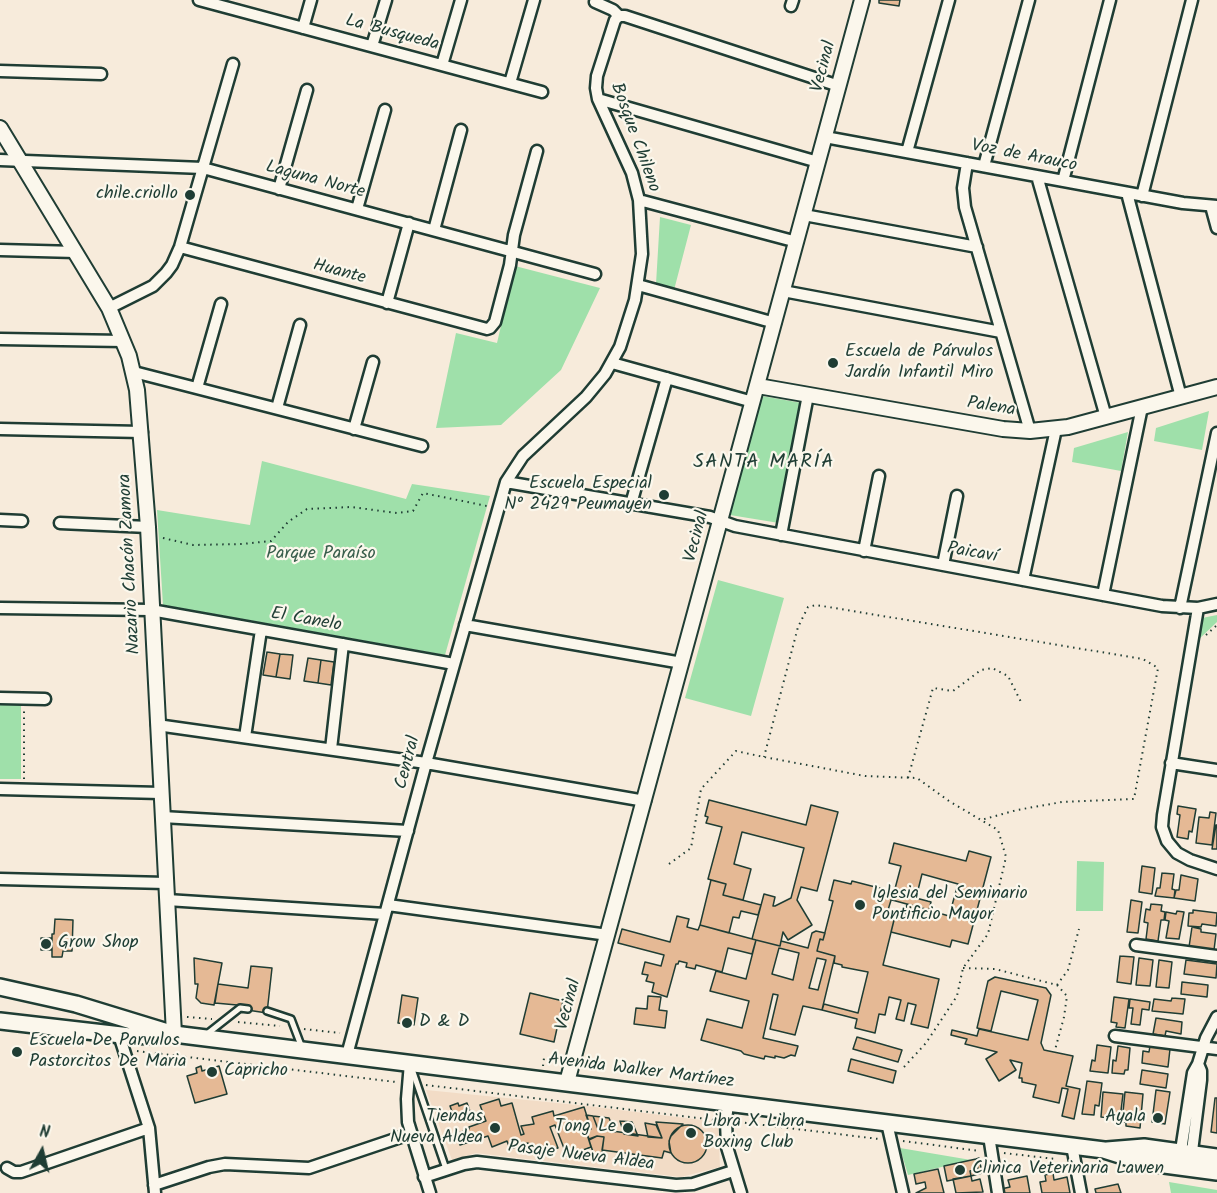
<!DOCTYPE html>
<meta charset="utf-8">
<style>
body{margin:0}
#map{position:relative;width:1217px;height:1193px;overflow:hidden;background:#f7ebdb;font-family:Kalam,sans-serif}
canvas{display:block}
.north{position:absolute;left:12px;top:1121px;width:60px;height:60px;-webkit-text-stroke:4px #fbf7ec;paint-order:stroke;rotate:8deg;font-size:16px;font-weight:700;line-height:24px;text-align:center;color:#1f3d34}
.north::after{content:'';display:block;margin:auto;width:21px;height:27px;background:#1f3d34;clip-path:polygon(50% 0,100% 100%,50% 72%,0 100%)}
</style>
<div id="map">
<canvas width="1217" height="1193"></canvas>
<div class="north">N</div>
</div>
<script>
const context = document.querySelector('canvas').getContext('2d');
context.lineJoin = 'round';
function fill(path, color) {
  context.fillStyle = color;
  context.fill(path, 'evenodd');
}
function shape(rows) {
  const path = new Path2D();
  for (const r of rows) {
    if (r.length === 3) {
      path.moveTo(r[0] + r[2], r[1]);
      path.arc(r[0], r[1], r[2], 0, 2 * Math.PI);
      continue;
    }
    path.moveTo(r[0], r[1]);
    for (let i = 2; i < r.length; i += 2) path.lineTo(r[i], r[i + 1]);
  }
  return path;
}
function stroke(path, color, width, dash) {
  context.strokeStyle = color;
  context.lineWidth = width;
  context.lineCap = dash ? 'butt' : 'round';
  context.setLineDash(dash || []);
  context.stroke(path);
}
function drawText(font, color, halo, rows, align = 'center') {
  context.font = font + ' Kalam,sans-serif';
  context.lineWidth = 4.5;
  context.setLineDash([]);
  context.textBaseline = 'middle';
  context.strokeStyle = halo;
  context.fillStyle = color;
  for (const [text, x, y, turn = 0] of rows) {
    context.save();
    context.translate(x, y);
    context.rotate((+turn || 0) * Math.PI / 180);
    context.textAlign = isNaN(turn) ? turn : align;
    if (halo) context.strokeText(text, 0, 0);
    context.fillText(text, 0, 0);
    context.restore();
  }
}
fill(shape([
 [426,1090,587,1106,718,1122,720,1167,681,1177,476,1153,452,1160]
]), '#f2dcc6');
fill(shape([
 [660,217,691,225,674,290,656,284],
 [515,266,600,288,561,370,501,425,436,428,456,333,497,343],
 [762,396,802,403,779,523,730,515],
 [1209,411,1202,450,1154,441,1156,428],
 [1128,432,1121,471,1072,462,1074,448],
 [262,461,406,499,412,484,490,496,445,655,163,605,157,510,250,525],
 [718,580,784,598,751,716,685,698],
 [1217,615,1217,622,1197,641,1202,618],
 [0,703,21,703,21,779,0,779],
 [1077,861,1104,862,1103,911,1076,911],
 [900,1148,971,1160,908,1175],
 [1169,1182,1217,1190,1217,1193,1171,1193]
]), '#9fe0aa');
const building = shape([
 [879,0,900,0,899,6,879,3,879,0],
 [267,652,280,654,276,677,263,675,267,652],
 [280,654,293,655,290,679,276,677,280,654],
 [308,658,321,660,318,683,304,681,308,658],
 [321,660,334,662,331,685,318,683,321,660],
 [709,800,806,825,811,805,838,812,817,891,801,887,797,900,812,925,788,940,783,932,780,946,752,939,764,894,775,897,773,906,775,906,791,898,804,848,742,832,734,864,751,869,743,900,723,895,726,884,708,879,722,827,706,823,708,817,705,816,709,800],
 [1178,806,1196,809,1192,832,1189,831,1188,839,1177,837,1180,815,1177,814,1178,806],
 [1210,812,1216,813,1212,845,1196,843,1199,817,1209,818,1210,812],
 [1216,825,1217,825,1217,849,1212,849,1216,825],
 [894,843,966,861,969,851,991,857,968,944,952,940,950,947,891,932,896,912,905,914,907,904,949,916,958,884,922,874,916,898,931,902,929,910,892,900,901,866,889,863,894,843],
 [1142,866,1155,868,1152,894,1139,892,1142,866],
 [1162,873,1174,874,1172,889,1175,890,1174,898,1155,896,1157,888,1160,888,1162,873],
 [1181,875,1198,879,1195,901,1174,898,1176,890,1179,890,1181,875],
 [711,880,726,884,723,895,761,905,758,915,741,911,739,918,733,917,729,933,700,925,711,880],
 [834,880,851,884,852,881,883,889,881,895,892,897,888,910,896,912,883,965,939,979,928,1028,911,1024,916,1005,908,1003,904,1021,896,1019,901,1000,889,997,885,1015,879,1014,875,1033,855,1028,857,1019,822,1010,824,1004,858,1013,868,972,842,967,842,965,834,963,835,956,817,951,820,939,823,940,833,901,829,900,834,880],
 [1131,900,1142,902,1138,933,1127,932,1131,900],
 [1151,904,1162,905,1161,911,1165,912,1164,920,1161,920,1158,941,1146,939,1148,923,1144,922,1146,909,1150,910,1151,904],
 [1193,910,1217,913,1216,926,1202,924,1201,927,1188,926,1189,913,1193,913,1193,910],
 [1177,911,1184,912,1179,939,1166,938,1169,921,1165,920,1166,912,1176,914,1177,911],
 [677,916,689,919,687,927,698,930,700,925,756,940,752,954,728,948,722,972,696,965,695,969,686,967,687,963,679,961,678,964,676,964,667,997,652,992,654,983,646,981,648,975,642,974,645,962,661,966,664,955,618,943,622,929,670,942,677,916],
 [55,919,73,920,72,951,63,951,62,957,52,957,52,934,54,934,55,919],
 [1192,927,1201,929,1201,932,1216,934,1214,950,1189,947,1192,927],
 [816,931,825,933,823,940,820,939,817,951,835,956,822,1010,803,1006,795,1035,770,1029,778,995,773,994,763,1038,798,1046,795,1056,791,1055,784,1058,775,1056,775,1058,765,1056,764,1059,744,1054,741,1051,701,1040,707,1019,742,1028,749,1001,710,991,716,971,746,979,756,940,780,946,781,941,808,948,812,933,816,931],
 [779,948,799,953,793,980,772,974,779,948],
 [817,958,826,960,818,990,809,988,817,958],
 [41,938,51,938,51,950,41,950,41,938],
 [1120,956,1134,957,1131,984,1117,982,1120,956],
 [194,958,222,963,214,1005,201,1003,196,998,198,984,195,984,194,958],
 [1139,958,1153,960,1150,986,1136,985,1139,958],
 [1159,960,1172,962,1169,988,1156,987,1159,960],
 [1186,960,1217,964,1216,978,1184,974,1186,960],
 [251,966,272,968,267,1013,247,1010,248,1006,215,1003,218,984,248,988,251,966],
 [995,977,1046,988,1051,995,1041,1043,1044,1050,1073,1056,1066,1086,1080,1089,1074,1119,1062,1116,1068,1089,1062,1088,1059,1103,1033,1097,1036,1085,1022,1082,1022,1078,1019,1078,1022,1063,1010,1060,1016,1070,999,1081,986,1059,997,1052,965,1044,967,1039,951,1035,952,1030,977,1036,979,1029,1028,1040,1038,1000,1001,991,991,1031,977,1028,988,981,995,977],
 [1182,982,1208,985,1207,997,1181,994,1182,982],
 [530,993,563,1001,554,1042,520,1034,530,993],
 [402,995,418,998,414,1025,398,1023,402,995],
 [648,996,661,997,659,1010,667,1011,665,1028,634,1024,636,1008,647,1009,648,996],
 [1114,997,1129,999,1125,1028,1116,1027,1117,1023,1111,1022,1114,997],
 [1172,998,1185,999,1183,1014,1152,1011,1154,999,1171,1001,1172,998],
 [1130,999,1150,1002,1149,1010,1142,1009,1140,1025,1131,1024,1133,1008,1129,1008,1130,999],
 [1156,1018,1182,1022,1181,1034,1166,1031,1165,1036,1153,1034,1156,1018],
 [857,1037,902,1050,898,1062,853,1049,857,1037],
 [1097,1045,1111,1047,1108,1073,1090,1071,1092,1060,1095,1061,1097,1045],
 [1118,1046,1130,1048,1128,1070,1125,1070,1124,1074,1112,1073,1113,1060,1116,1061,1118,1046],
 [1150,1046,1170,1049,1168,1067,1142,1063,1143,1051,1149,1052,1150,1046],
 [851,1059,896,1071,893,1083,848,1071,851,1059],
 [201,1066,202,1071,219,1066,227,1094,195,1103,187,1076,197,1073,196,1068,201,1066],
 [1142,1070,1168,1074,1166,1088,1140,1084,1142,1070],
 [1087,1081,1102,1083,1099,1106,1095,1105,1094,1115,1082,1114,1087,1081],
 [1156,1090,1170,1092,1165,1124,1152,1122,1156,1090],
 [1103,1092,1123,1094,1120,1119,1101,1117,1103,1092],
 [1125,1092,1143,1094,1140,1128,1126,1126,1126,1122,1122,1122,1125,1092],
 [1215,1098,1217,1098,1217,1133,1211,1132,1215,1098],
 [499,1099,501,1106,512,1103,521,1135,524,1134,521,1126,534,1124,532,1117,553,1111,554,1116,584,1107,591,1129,586,1131,591,1147,567,1156,555,1125,550,1127,558,1148,550,1150,548,1145,530,1151,528,1143,510,1149,507,1141,492,1147,488,1136,460,1145,456,1134,469,1129,469,1127,486,1121,480,1105,499,1099],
 [458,1103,459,1106,467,1103,471,1114,455,1120,450,1106,458,1103],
 [586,1115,593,1116,598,1129,662,1138,656,1122,683,1124,671,1136,669,1141,671,1153,664,1151,662,1158,602,1150,604,1137,597,1136,589,1139,586,1131,591,1129,586,1115],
 [593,1116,609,1118,615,1132,598,1129,593,1116],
 [620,1121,632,1122,638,1136,624,1134,620,1121],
 [645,1123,656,1125,662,1138,648,1137,645,1123],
 [688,1144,19],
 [597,1136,604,1137,602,1153,594,1155,589,1140,597,1136],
 [979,1158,982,1173,971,1176,970,1171,978,1169,976,1159,979,1158],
 [976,1159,978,1169,970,1171,971,1176,947,1181,944,1166,976,1159],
 [938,1169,944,1193,916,1193,926,1188,925,1182,916,1184,914,1174,938,1169],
 [1053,1173,1054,1180,1067,1177,1070,1193,1042,1193,1040,1182,1046,1181,1045,1175,1053,1173],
 [971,1176,972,1181,980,1179,983,1192,956,1193,953,1179,971,1176],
 [1027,1176,1030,1193,1002,1193,1001,1189,1010,1187,1008,1180,1027,1176],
 [1118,1184,1121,1193,1096,1193,1095,1189,1118,1184]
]);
fill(building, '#e5b995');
stroke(building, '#1f3d34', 1.5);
const service = shape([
 [267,1011,291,1019,302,1048],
 [207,1034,240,1008,248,1009],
 [412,1069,446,1169]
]);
const minor = shape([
 [199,0,542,92],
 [595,2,613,10,619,16,625,16,839,86],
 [791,6,793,0],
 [303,28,311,0],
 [372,46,386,0],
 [442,65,461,0],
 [0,71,101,74],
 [510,83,534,0],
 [598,99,818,162],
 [825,137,1183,203,1217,206],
 [907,152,949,0],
 [0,160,203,168,595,274],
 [967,163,963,188,965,207,1030,431],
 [984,166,1029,0],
 [1037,176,1106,417],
 [1063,181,1110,0],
 [279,189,307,90],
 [1127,193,1181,397],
 [1142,196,1192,0],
 [639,200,797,242],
 [1211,206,1217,228],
 [357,209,385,110],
 [804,215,977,247],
 [434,230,461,130],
 [180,247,487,329,490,328,495,322,510,265,514,235,537,151],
 [0,250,76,252],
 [638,285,775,323],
 [783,291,1001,332],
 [387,303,409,223],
 [109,308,153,286,166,273,172,265,180,247,233,64],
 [0,339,124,341],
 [612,363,753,402],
 [134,372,422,446],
 [197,388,221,304],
 [277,408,300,325],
 [0,429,142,432],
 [354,429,373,362],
 [506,482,710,517,735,526,1162,606,1198,608,1217,604],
 [631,504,667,378],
 [0,520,22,521],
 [60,523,148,527],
 [781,535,808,395],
 [864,551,879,476],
 [943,565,957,496],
 [1023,580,1056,429],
 [1103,595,1142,407],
 [0,608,151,610,454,664],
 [1180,608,1217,433],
 [1198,608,1163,815,1162,827,1167,841,1177,853,1190,860,1217,869],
 [465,625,682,663],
 [0,698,45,699],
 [157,725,426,763,645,801],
 [245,737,261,630],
 [331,749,343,644],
 [1171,763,1217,770],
 [0,789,161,793],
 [162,817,408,831],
 [0,879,166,883],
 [167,900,385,914],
 [388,905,608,935],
 [1136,945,1217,956],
 [119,1035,149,1128,155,1193],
 [1115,1036,1217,1049],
 [347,1055,426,763,506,482,523,456,586,397,605,374,620,347,635,300,642,254,639,200,632,173,598,99,596,88,597,76,615,20,619,16],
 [410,1063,407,1099,408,1122,430,1193],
 [728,1103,726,1121,727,1147,741,1193],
 [887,1123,903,1193],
 [989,1136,998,1193],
 [1072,1146,1081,1193],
 [1180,1157,1193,1073,1198,1064,1206,1038,1217,1017],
 [1191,1159,1201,1080,1201,1071,1198,1064],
 [7,1168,14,1172,21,1172,149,1128],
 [424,1177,464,1164,477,1162,676,1185,693,1184,733,1171],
 [154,1185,209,1167,225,1164,309,1168,410,1134]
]);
const tertiary = shape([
 [0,128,109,308,129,356,137,390,148,527,174,1034],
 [758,386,1003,429,1030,431,1068,427,1217,387],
 [567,1082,862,0]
]);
const secondary = shape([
 [0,987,76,1004,174,1034,1104,1150,1142,1162,1217,1172],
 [0,1021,130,1036,164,1035],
 [1107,1150,1144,1147,1217,1157]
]);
stroke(service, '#1f3d34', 10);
stroke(minor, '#1f3d34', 15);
stroke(tertiary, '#1f3d34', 18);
stroke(secondary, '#1f3d34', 20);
stroke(shape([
 [163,538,193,545,242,544,271,541,288,522,307,509,351,507,397,513,413,511,423,493,487,506],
 [1206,635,1217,625],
 [908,778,933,688,953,691,981,670,992,668,1008,676,1021,702],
 [24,779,24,710],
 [669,864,691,848,701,789,736,751,764,757,775,759,865,776,917,778,949,801,981,820,1017,810,1062,802,1134,799,1158,668,1143,659,816,605,808,607,798,627,764,757],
 [963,968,995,969,1057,985,1067,996,1064,1017,1055,1050],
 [1057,985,1068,970,1079,929],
 [187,1017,212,1019],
 [238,1022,280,1026],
 [304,1029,340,1033],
 [137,1051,396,1082],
 [543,1066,544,1058],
 [904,1067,926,1043,957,996,963,968,988,934,1006,857,998,830,981,820],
 [426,1085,715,1120],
 [739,1122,879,1139],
 [903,1141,980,1151],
 [1004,1153,1055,1159]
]), '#1f3d34', 2, [1.5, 4.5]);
stroke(service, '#fbf7ec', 5);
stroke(minor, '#fbf7ec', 10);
stroke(tertiary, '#fbf7ec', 14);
stroke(secondary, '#fbf7ec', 15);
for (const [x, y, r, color] of [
 [190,195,6,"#1f3d34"],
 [833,363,6,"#1f3d34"],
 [664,495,6,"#1f3d34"],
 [860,905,6,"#1f3d34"],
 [46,944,6,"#1f3d34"],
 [407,1023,6,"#1f3d34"],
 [17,1052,6,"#1f3d34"],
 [212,1072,6,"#1f3d34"],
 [1158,1118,6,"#1f3d34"],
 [495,1128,6,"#1f3d34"],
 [628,1128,6,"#1f3d34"],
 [691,1133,6,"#1f3d34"],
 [960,1170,6,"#1f3d34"]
]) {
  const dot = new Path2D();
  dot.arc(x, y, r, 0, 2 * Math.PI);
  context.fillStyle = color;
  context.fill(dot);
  stroke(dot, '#fbf7ec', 2);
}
drawText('18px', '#1f3d34', '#fbf7ec', [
 ["La Busqueda",392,34,15],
 ["Vecinal",825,67,-75],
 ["Bosque Chileno",634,138,70],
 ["Voz de Arauco",1024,157,11],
 ["Laguna Norte",315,181,15],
 ["Huante",339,273,15],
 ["Palena",991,408,9],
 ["Vecinal",698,537,-75],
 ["Paicaví",972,554,10],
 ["Nazario Chacón Zamora",131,564,-93],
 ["El Canelo",306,621,10],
 ["Central",409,763,-75],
 ["Vecinal",570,1005,-75],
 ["Avenida Walker Martínez",641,1072,7],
 ["Pasaje Nueva Aldea",581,1157,7]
]);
drawText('18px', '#1f3d34', '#fbf7ec', [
 ["chile.criollo",178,195,"right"],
 ["Escuela de Párvulos",845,353],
 ["Jardín Infantil Miro",845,374],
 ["Escuela Especial",652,485,"right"],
 ["N° 2429 Peumayen",652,506,"right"],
 ["Iglesia del Seminario",872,895],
 ["Pontificio Mayor",872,916],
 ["Grow Shop",58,944],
 ["D & D",419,1023],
 ["Escuela De Parvulos",29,1042],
 ["Pastorcitos De Maria",29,1063],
 ["Capricho",224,1072],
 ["Tiendas",483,1118,"right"],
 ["Nueva Aldea",483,1139,"right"],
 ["Ayala",1146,1118,"right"],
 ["Libra X Libra",703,1123],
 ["Boxing Club",703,1144],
 ["Tong Le",616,1128,"right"],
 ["Clinica Veterinaria Lawen",972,1170]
], 'left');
drawText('18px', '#395e4c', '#fbf7ec', [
 ["Parque Paraíso",321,555]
]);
context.letterSpacing = '1.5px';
drawText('20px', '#1f3d34', '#fbf7ec', [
 ["SANTA MARÍA",764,464]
]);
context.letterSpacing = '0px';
</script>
